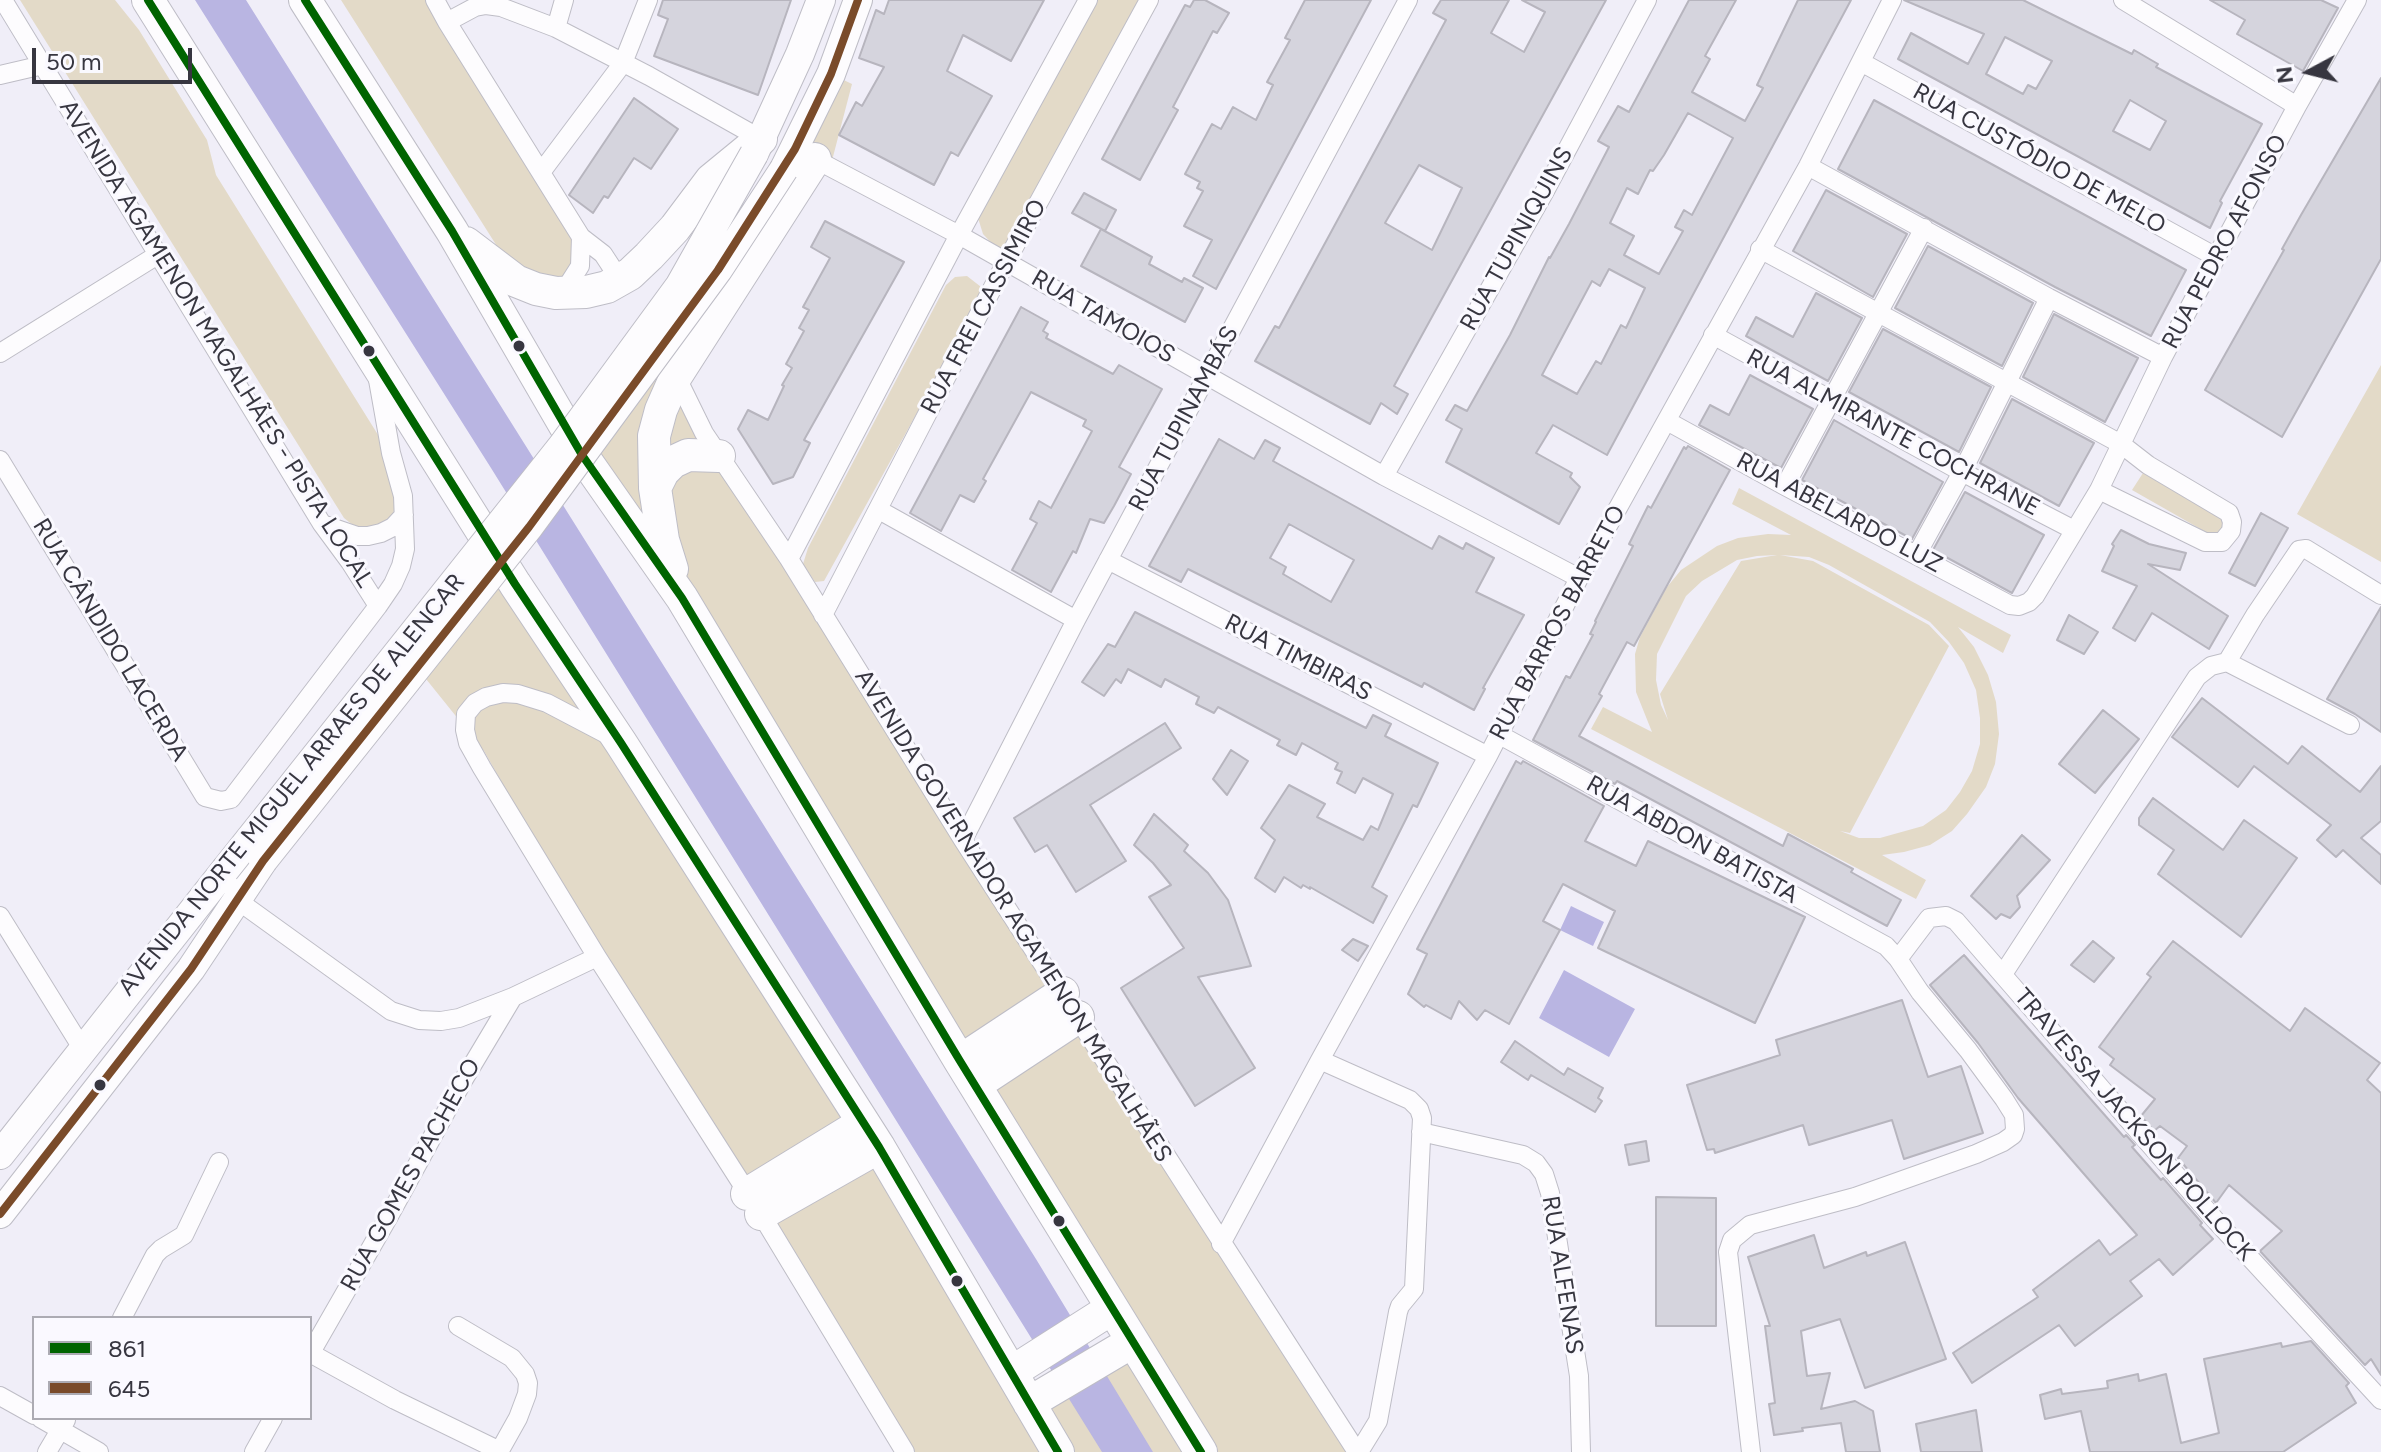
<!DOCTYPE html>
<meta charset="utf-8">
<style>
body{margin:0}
#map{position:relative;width:2381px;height:1452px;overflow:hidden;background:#f0eef8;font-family:Figtree,sans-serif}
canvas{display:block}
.legend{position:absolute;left:32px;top:1316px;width:280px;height:104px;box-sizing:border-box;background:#faf9ff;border:2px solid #acabb3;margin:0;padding:10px 14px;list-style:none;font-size:24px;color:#373640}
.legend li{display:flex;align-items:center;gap:16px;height:40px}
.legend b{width:40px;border:2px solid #acabb3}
.north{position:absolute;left:2269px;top:32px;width:80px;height:80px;-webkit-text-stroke:6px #faf9ff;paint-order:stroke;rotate:263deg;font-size:22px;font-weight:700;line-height:32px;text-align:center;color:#373640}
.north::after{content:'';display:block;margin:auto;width:28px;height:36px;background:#373640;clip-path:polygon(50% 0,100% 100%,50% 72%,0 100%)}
.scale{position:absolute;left:32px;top:48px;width:160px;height:36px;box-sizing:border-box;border:4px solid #373640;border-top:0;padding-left:10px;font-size:24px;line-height:28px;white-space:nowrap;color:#373640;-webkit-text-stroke:6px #faf9ff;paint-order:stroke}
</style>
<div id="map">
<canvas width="2381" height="1452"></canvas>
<ul class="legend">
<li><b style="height:10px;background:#006400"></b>861</li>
<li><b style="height:10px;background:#7a4b2a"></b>645</li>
</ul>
<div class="north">N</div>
<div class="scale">50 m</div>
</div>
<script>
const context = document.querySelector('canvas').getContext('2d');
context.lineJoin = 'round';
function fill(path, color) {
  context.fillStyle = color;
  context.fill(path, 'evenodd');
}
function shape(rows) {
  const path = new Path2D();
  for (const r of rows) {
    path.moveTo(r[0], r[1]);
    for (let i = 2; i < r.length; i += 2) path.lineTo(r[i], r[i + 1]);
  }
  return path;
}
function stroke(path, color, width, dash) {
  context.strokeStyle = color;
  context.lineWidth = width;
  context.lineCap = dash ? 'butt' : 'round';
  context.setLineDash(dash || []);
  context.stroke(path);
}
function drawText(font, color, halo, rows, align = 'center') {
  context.font = font + ' Figtree,sans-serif';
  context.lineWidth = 6;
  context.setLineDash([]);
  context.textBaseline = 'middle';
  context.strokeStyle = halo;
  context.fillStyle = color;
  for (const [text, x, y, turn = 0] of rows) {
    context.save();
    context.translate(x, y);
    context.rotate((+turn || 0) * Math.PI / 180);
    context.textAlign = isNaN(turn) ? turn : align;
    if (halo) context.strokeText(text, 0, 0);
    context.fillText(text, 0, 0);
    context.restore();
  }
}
fill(shape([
 [20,0,115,0,139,30,207,140,216,175,380,438,397,507,385,524,364,530,354,526,344,518],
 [341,0,427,0,576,239,571,271,560,279,539,278,500,251],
 [1098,0,1141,0,1009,245,996,248,983,234,978,218],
 [831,74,852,84,829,172,823,171,688,385,694,402,1063,993,960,1061,582,455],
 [967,276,985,290,824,581,815,582,803,564,808,548,946,285,955,277],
 [2381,365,2381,562,2297,514],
 [2143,473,2223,520,2224,526,2220,534,2211,535,2132,490],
 [1739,488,2011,635,2003,653,1958,627,1974,647,1988,675,1996,702,1999,734,1995,764,1986,787,1967,814,1952,831,1930,845,1904,852,1882,855,1926,880,1916,899,1591,729,1603,707,1652,732,1636,692,1635,654,1640,637,1667,587,1681,570,1717,546,1738,538,1768,534,1791,535,1732,504],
 [1777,555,1741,561,1660,694,1668,720,1661,705,1656,680,1657,654,1686,596,1702,581,1737,560,1757,556],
 [1780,555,1809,557,1829,565,1930,622,1949,642,1964,663,1976,690,1980,718,1980,744,1972,771,1960,792,1946,810,1923,826,1880,838,1859,838,1840,831,1850,833,1949,646,1929,625,1813,561],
 [504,566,1029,1403,1131,1342,975,1085,1078,1017,1357,1452,915,1452,754,1191,596,949,484,751,426,679]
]), '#e3dac8');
fill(shape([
 [195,0,246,0,1036,1259,1153,1452,1102,1452,491,468],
 [1571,906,1604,922,1593,946,1560,930],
 [1564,970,1635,1009,1609,1057,1539,1018]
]), '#b9b5e2');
const building = shape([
 [663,0,791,0,758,95,654,56,668,19,658,15,663,0],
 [889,0,1044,0,1011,61,963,35,947,71,992,96,958,156,951,152,934,185,839,135,856,102,862,106,884,67,859,58,876,10,884,14,889,0],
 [1194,0,1205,0,1229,13,1217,33,1213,31,1173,107,1178,110,1140,180,1102,159,1185,5,1190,7,1194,0],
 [1305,0,1371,0,1216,289,1193,276,1212,240,1184,226,1203,191,1197,188,1200,182,1185,174,1212,124,1221,129,1233,107,1256,120,1273,85,1267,82,1290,40,1285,38,1305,0],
 [1441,0,1509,0,1491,33,1524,52,1545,12,1522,0,1606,0,1394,386,1408,394,1397,414,1381,403,1370,424,1255,361,1275,326,1279,328,1446,20,1433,13,1441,0],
 [1419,165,1462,188,1432,250,1385,223,1419,165],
 [1689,0,1736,0,1705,56,1710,59,1692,92,1745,121,1763,88,1757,85,1798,0,1851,0,1607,455,1553,425,1536,453,1572,473,1570,477,1580,487,1559,524,1446,462,1462,429,1446,420,1455,405,1467,411,1510,335,1549,257,1550,258,1569,224,1609,147,1598,141,1618,106,1629,112,1689,0],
 [1688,113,1733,138,1692,215,1684,210,1675,227,1683,231,1659,274,1624,255,1634,236,1610,223,1627,188,1638,194,1650,170,1653,171,1664,155,1688,113],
 [1609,269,1645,288,1626,328,1621,325,1601,364,1596,361,1577,394,1542,375,1592,281,1600,286,1609,269],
 [1904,0,2023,0,2132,54,2134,50,2158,64,2156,67,2262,124,2220,201,2222,203,2210,228,1898,59,1911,33,1968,64,1984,34,1904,0],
 [2005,37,2052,61,2036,89,2028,85,2023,94,1986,74,2005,37],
 [2130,100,2166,121,2150,150,2113,131,2130,100],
 [2210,0,2321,0,2338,8,2303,71,2237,34,2245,20,2210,0],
 [2381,78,2381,259,2282,437,2205,390,2284,250,2282,249,2301,215,2381,78],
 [634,98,678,129,651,169,634,158,608,198,604,196,593,213,569,195,634,98],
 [1874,100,2186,270,2151,336,2055,287,1838,169,1874,100],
 [1826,190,1907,234,1873,297,1793,251,1826,190],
 [1084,193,1116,210,1105,231,1072,213,1084,193],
 [825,221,904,262,804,440,810,443,793,477,773,484,738,429,748,410,768,420,784,386,782,385,792,368,786,364,804,331,799,328,809,310,803,307,830,258,811,247,825,221],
 [1101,229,1152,257,1149,264,1182,282,1184,278,1203,288,1185,322,1081,266,1101,229],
 [1928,246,2033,303,2002,366,1895,308,1928,246],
 [1816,293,1862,318,1828,381,1746,336,1756,317,1793,337,1816,293],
 [1021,307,1048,322,1043,331,1048,334,1046,338,1113,374,1119,365,1162,389,1119,467,1131,474,1114,506,1104,523,1090,519,1076,553,1073,551,1051,592,1012,570,1037,523,1030,519,1039,501,1051,508,1092,431,1083,426,1086,420,1031,392,983,479,986,481,974,502,960,495,941,531,910,513,1021,307],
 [2054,314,2138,358,2105,422,2023,377,2054,314],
 [1883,329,1991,387,1959,452,1849,392,1883,329],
 [1750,375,1813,409,1781,468,1699,425,1710,405,1729,415,1750,375],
 [2012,399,2094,443,2059,506,1980,463,2012,399],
 [1834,420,1943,482,1912,539,1802,480,1834,420],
 [1219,439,1254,459,1265,440,1280,448,1273,461,1432,549,1439,536,1463,549,1466,543,1494,558,1476,592,1524,615,1483,688,1485,689,1474,710,1424,683,1422,687,1188,569,1181,582,1149,566,1219,439],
 [1289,524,1354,560,1331,602,1283,574,1286,567,1270,558,1289,524],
 [1688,446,1730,470,1634,646,1627,642,1599,694,1602,696,1579,736,1783,846,1788,834,1853,869,1851,872,1901,900,1887,926,1617,781,1615,784,1533,740,1566,676,1570,678,1593,635,1590,634,1596,622,1595,621,1633,546,1629,544,1648,506,1651,508,1684,447,1686,449,1688,446],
 [1965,492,2044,535,2012,593,1933,550,1965,492],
 [2261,513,2288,528,2255,586,2229,573,2261,513],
 [2121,530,2149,544,2186,553,2180,570,2148,564,2228,616,2209,649,2152,613,2135,641,2113,628,2137,586,2102,571,2114,546,2112,544,2121,530],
 [2381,607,2381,732,2355,714,2327,699,2381,607],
 [1135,612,1366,728,1373,715,1391,724,1385,736,1438,763,1417,807,1413,805,1372,887,1387,896,1373,923,1310,887,1310,889,1303,885,1301,888,1284,877,1275,892,1255,878,1275,840,1261,828,1289,785,1325,804,1317,817,1363,840,1371,826,1378,830,1393,794,1363,778,1355,793,1337,783,1342,772,1335,769,1338,763,1302,743,1296,755,1277,745,1280,740,1218,707,1214,713,1196,704,1199,697,1165,679,1161,687,1128,669,1121,683,1116,679,1104,696,1082,682,1108,644,1115,647,1135,612],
 [2069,615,2098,632,2084,654,2057,640,2069,615],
 [2202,698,2288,764,2302,746,2360,792,2381,766,2381,821,2361,838,2381,855,2381,884,2343,850,2336,857,2317,840,2331,825,2254,766,2238,787,2172,737,2202,698],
 [2103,710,2139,739,2095,793,2059,764,2103,710],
 [1165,723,1181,748,1090,805,1126,861,1076,892,1047,845,1035,852,1014,818,1165,723],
 [1231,750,1248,761,1227,795,1213,779,1231,750],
 [1516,761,1521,764,1523,761,1604,806,1585,841,1636,866,1648,841,1805,917,1755,1023,1598,948,1615,911,1563,884,1543,921,1560,930,1509,1024,1485,1010,1477,1020,1459,1001,1451,1019,1426,1005,1424,1007,1408,994,1427,954,1417,949,1516,761],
 [2153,798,2223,850,2244,820,2297,858,2241,937,2158,874,2174,850,2139,825,2139,818,2153,798],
 [1154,814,1188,845,1184,851,1208,873,1228,900,1251,966,1198,977,1255,1068,1195,1106,1121,988,1184,948,1149,897,1171,885,1153,863,1134,845,1154,814],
 [2022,835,2050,860,2017,896,2020,907,2010,918,2001,914,1996,919,1971,896,2022,835],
 [1353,939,1368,946,1358,961,1342,950,1353,939],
 [2093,941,2114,958,2094,982,2071,965,2093,941],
 [2173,941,2290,1031,2305,1008,2380,1063,2367,1080,2381,1093,2381,1375,2371,1359,2365,1365,2260,1251,2282,1231,2229,1185,2216,1203,2178,1158,2187,1146,2160,1126,2154,1131,2141,1116,2155,1099,2110,1065,2114,1059,2099,1047,2151,977,2147,974,2173,941],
 [1964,955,2124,1137,2126,1135,2135,1145,2132,1147,2161,1180,2163,1178,2202,1223,2200,1225,2213,1239,2173,1275,2159,1259,2130,1281,2142,1296,2075,1346,2059,1325,1972,1383,1953,1353,2038,1297,2033,1290,2099,1240,2110,1255,2137,1235,2018,1098,1978,1043,1930,985,1964,955],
 [1902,1000,1928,1077,1961,1066,1983,1133,1904,1159,1892,1120,1809,1145,1803,1125,1715,1153,1714,1149,1707,1150,1687,1085,1780,1055,1776,1040,1902,1000],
 [1515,1041,1564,1075,1568,1068,1603,1088,1598,1098,1602,1101,1595,1112,1531,1075,1528,1080,1501,1062,1515,1041],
 [1646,1141,1649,1161,1629,1165,1625,1145,1646,1141],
 [1656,1197,1716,1198,1716,1326,1656,1326,1656,1197],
 [1814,1235,1824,1268,1866,1252,1867,1256,1905,1242,1946,1359,1865,1388,1840,1319,1801,1331,1807,1376,1830,1373,1821,1409,1855,1401,1873,1411,1880,1452,1846,1452,1841,1423,1802,1428,1803,1431,1774,1435,1769,1404,1775,1403,1765,1326,1770,1326,1748,1257,1814,1235],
 [2311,1341,2349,1383,2346,1386,2356,1403,2283,1452,2090,1452,2081,1411,2045,1419,2040,1395,2061,1389,2062,1394,2108,1388,2107,1381,2138,1374,2139,1381,2166,1374,2181,1443,2219,1433,2204,1359,2281,1343,2282,1347,2311,1341],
 [1976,1410,1982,1452,1921,1452,1916,1424,1976,1410]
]);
fill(building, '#d5d4dd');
stroke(building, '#b7b5be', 2);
const street = shape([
 [3,0,322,524,350,562,378,606],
 [435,0,447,22,581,237,580,266,566,288,559,292],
 [2123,0,2297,106],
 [447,22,475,7,486,5,501,7,556,28,649,76,761,139],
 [556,28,564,0],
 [1861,62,2216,257],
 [0,75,43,65],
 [809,156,959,235,1384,476,1579,578],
 [1808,166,2049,298,2163,357],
 [542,171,623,63,648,0],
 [581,237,603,254,620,280],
 [1760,249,2121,444,2148,465,2229,513,2232,522,2231,531,2222,542,2205,542,2099,490],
 [1713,335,1962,472,2074,530],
 [0,353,159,254],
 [676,376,704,433,789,559,963,840,1357,1452],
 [1667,421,1785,486,2010,605,2019,606,2029,602,2035,596,2099,490,2163,357,2297,106,2357,0],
 [0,460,205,797,221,801,231,799,378,606,393,584,401,566,405,549,403,496,391,453,378,380],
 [1384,476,1545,191,1647,0],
 [1785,486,1924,228],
 [879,510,1076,620],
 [322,524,357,536,368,536,381,533,393,527,404,515],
 [1917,554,1962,472,2049,298],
 [789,559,959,235,1088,0],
 [1108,560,1488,756],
 [823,615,1006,262,1149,0],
 [2227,662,2350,725],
 [1498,734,1886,946,1898,959,1929,918,1946,916,1956,921,2217,1222,2381,1400],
 [608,735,547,703,518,694,503,693,486,697,475,703,466,714,465,730,468,743,482,768,597,957,761,1214,905,1452],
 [963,840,1076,620,1408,0],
 [237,900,391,1011,419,1020,441,1021,459,1018,513,997,597,957],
 [0,916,82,1048],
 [2003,974,2197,677,2211,666,2227,662,2255,615,2299,550,2306,549,2381,595],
 [1320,1060,1410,1100,1419,1109,1422,1118,1414,1289,1400,1306,1398,1312,1378,1421,1359,1452],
 [1421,1132,1523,1155,1536,1163,1544,1174,1550,1193,1579,1376,1581,1452],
 [1221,1244,1320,1060,1488,756,1579,578,1808,166,1892,0],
 [122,1318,155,1255,161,1249,184,1235,219,1162],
 [458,1326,512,1358,525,1374,528,1383,527,1394,518,1418,499,1452],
 [310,1353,395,1400,500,1451],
 [310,1354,388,1218,464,1079,513,997],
 [0,1396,34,1415],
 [40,1418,99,1452],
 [47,1452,66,1420],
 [254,1452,273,1418],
 [1751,1452,1728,1252,1732,1240,1750,1225,1855,1197,1976,1154,2003,1142,2013,1135,2015,1129,2014,1115,2004,1099,1968,1050,1920,992,1898,959]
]);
const primary = shape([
 [754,154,800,54,821,0],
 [784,169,831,74,858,0],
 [0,1155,225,870],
 [0,1214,191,969,263,861]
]);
const highway = shape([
 [148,0,515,584,621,743,879,1147,1058,1452],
 [305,0,452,231,582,455,682,598,960,1061,1201,1452],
 [466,243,516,281,536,289,556,293,586,292,607,287,630,274,649,256,675,228,711,180,761,139],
 [655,488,654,436,661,410,676,376,815,159],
 [672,569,663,540,655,488,663,472,673,462,688,455,719,456],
 [960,1061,1063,993],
 [975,1085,1078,1017],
 [747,1194,863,1123],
 [761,1214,879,1147],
 [1012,1372,1111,1309],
 [1029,1403,1132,1342]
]);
stroke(street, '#bebdc6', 20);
stroke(primary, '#bebdc6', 30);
stroke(highway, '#bebdc6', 34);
stroke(street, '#fdfcfe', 18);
stroke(primary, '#fdfcfe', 28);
stroke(highway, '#fdfcfe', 32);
const primaryBridge = shape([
 [263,861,529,527,718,270,784,169],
 [225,870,562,446,680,285,754,154]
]);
stroke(primaryBridge, '#bebdc6', 30, []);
stroke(primaryBridge, '#fdfcfe', 28);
stroke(shape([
 [148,0,515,584,621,743,879,1147,1058,1452],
 [305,0,452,231,582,455,682,598,960,1061,1201,1452]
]), '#006400', 8);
stroke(shape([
 [0,1214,191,969,263,861,529,527,718,270,795,149,831,74,858,0]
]), '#7a4b2a', 8);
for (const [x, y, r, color] of [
 [519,346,7,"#373640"],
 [369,351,7,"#373640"],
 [100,1085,7,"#373640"],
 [1059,1221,7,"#373640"],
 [957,1281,7,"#373640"]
]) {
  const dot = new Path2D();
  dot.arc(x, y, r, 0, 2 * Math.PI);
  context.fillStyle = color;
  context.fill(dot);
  stroke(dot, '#faf9ff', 3);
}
drawText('24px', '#373640', '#faf9ff', [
 ["RUA CUSTÓDIO DE MELO",2039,159,29],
 ["RUA TUPINIQUINS",1517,239,-61],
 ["RUA PEDRO AFONSO",2225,242,-62],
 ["RUA FREI CASSIMIRO",984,307,-62],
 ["RUA TAMOIOS",1103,317,30],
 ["AVENIDA AGAMENON MAGALHÃES - PISTA LOCAL",216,344,58],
 ["RUA TUPINAMBÁS",1184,419,-62],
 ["RUA ALMIRANTE COCHRANE",1893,433,28],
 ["RUA ABELARDO LUZ",1839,513,28],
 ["RUA BARROS BARRETO",1558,623,-62],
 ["RUA CÂNDIDO LACERDA",110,640,59],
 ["RUA TIMBIRAS",1298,658,27],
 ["AVENIDA NORTE MIGUEL ARRAES DE ALENCAR",292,785,-51],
 ["RUA ABDON BATISTA",1692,840,29],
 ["AVENIDA GOVERNADOR AGAMENON MAGALHÃES",1013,916,58],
 ["TRAVESSA JACKSON POLLOCK",2134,1125,49],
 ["RUA GOMES PACHECO",411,1175,-61],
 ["RUA ALFENAS",1562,1275,81]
]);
</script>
